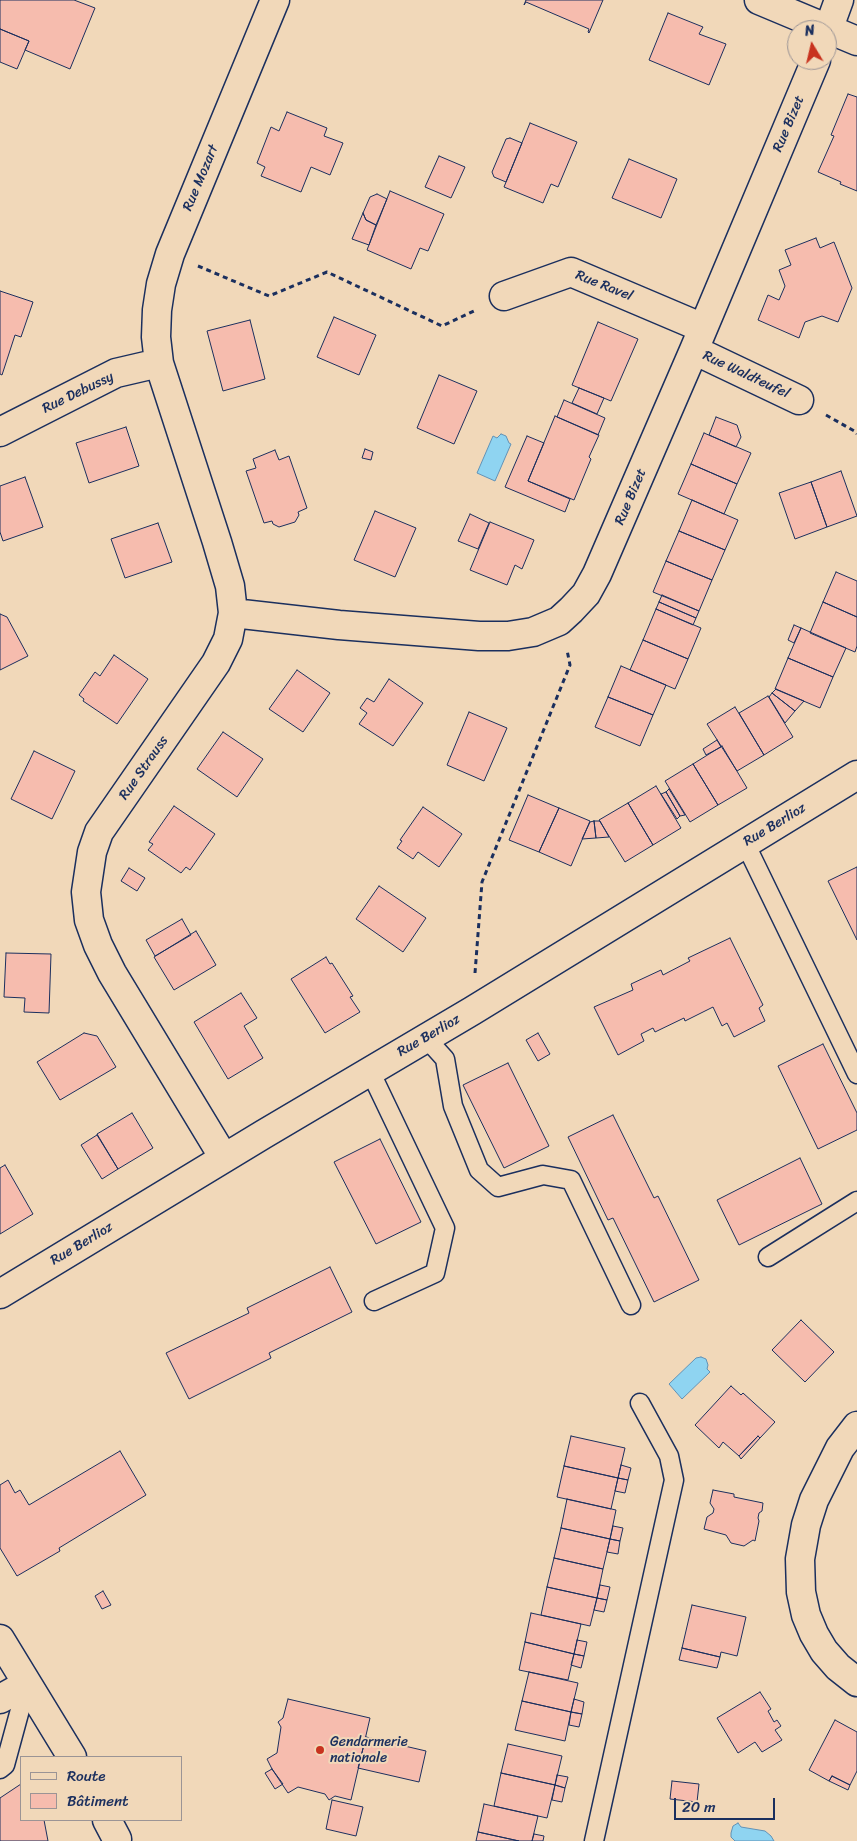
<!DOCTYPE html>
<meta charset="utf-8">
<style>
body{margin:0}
#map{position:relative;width:857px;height:1841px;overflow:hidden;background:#f1d8b9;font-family:Sriracha,sans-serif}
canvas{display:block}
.legend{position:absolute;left:20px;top:1756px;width:162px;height:65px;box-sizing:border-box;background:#f1d8b9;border:1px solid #9b9495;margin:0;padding:6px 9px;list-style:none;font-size:15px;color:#1b2f5e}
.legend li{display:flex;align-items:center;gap:10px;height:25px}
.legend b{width:25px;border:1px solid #9b9495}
.north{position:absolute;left:787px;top:20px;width:50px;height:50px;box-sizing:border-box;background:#f1d8b9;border:1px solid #9b9495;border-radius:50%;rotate:351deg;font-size:14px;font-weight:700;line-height:20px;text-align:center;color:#1b2f5e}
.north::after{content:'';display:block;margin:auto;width:18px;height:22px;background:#c8321e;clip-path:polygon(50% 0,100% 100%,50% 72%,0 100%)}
.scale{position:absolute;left:674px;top:1798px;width:101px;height:22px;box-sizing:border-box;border:2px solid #1b2f5e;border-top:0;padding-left:6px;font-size:15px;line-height:18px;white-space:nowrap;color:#1b2f5e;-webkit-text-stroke:4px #f1d8b9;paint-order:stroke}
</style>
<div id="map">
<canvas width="857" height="1841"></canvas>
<ul class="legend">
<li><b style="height:6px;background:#f1d8b9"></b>Route</li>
<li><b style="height:14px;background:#f6bcae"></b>Bâtiment</li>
</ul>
<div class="north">N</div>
<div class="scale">20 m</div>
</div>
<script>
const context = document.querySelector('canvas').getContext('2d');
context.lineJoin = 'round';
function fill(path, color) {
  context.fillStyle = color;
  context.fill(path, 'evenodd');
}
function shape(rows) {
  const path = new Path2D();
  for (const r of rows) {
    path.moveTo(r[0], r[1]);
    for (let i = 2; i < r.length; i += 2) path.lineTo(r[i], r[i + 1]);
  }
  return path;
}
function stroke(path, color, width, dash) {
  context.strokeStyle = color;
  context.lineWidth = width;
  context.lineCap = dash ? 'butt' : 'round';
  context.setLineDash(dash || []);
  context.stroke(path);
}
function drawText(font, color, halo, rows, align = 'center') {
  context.font = font + ' Sriracha,sans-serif';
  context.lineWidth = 4;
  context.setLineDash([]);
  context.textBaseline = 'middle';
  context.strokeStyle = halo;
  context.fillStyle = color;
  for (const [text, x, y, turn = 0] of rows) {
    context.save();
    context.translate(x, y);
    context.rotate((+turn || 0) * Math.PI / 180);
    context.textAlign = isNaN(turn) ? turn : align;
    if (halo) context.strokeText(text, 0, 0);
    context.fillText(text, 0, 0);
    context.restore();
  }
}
const water = shape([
 [501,434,506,436,509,443,511,444,495,481,477,473,493,436,497,438,501,434],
 [701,1357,706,1359,708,1365,707,1369,710,1372,682,1399,669,1384,696,1358,701,1357],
 [738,1823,741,1827,765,1831,771,1836,774,1841,735,1841,731,1837,731,1833,733,1826,738,1823]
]);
fill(water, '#8fd4f1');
stroke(water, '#6192b6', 1);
const building = shape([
 [0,0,74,0,95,8,70,69,25,50,29,41,0,29,0,0],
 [526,0,603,0,589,33,588,32,589,29,526,2,524,5,526,0],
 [668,13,703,27,699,34,726,44,709,85,649,60,668,13],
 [0,29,29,41,17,69,0,62,0,29],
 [848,94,857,97,857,191,840,184,841,182,818,172,834,136,831,135,848,94],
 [287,112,327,128,324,136,343,143,330,175,311,167,301,192,261,176,265,167,257,163,271,127,279,131,287,112],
 [530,123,577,142,558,187,551,184,543,203,504,187,530,123],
 [510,138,522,143,506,182,494,177,492,172,506,139,510,138],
 [439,156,465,167,451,198,425,187,439,156],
 [629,159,677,179,661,218,612,198,629,159],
 [390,191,444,214,428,251,420,248,411,269,367,250,390,191],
 [377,194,387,199,376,225,366,220,363,213,370,197,377,194],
 [363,213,366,220,376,225,369,245,352,239,363,213],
 [816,238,820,248,834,242,852,288,838,322,822,316,805,322,799,338,758,320,768,295,779,300,785,286,779,270,791,265,785,250,816,238],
 [0,291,33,302,21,337,15,335,2,375,0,374,0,291],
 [334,317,376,335,359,375,317,357,334,317],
 [250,320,265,379,223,391,207,331,250,320],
 [598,322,638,339,611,401,572,385,598,322],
 [439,375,477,391,454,444,417,428,439,375],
 [579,388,604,398,597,414,572,403,579,388],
 [564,400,605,418,598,435,557,417,564,400],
 [555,416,599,435,589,457,591,459,574,500,528,481,555,416],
 [716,417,737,425,741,437,736,447,709,435,716,417],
 [126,427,139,466,89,483,76,443,126,427],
 [704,433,751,453,737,484,691,464,704,433],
 [527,436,544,443,528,481,570,499,565,512,505,487,527,436],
 [365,449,373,452,371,460,362,458,365,449],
 [275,450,279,460,289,456,307,508,298,512,299,515,295,522,279,527,273,524,272,521,264,523,246,471,256,468,253,459,275,450],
 [691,464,737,484,724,514,678,494,691,464],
 [841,471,857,516,827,527,811,482,841,471],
 [25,477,43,527,3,541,0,532,0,486,25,477],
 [811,482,827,527,795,539,779,493,811,482],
 [692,500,738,520,725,550,679,531,692,500],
 [375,511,416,528,395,577,354,560,375,511],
 [470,514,489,523,478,549,458,541,470,514],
 [490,522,534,540,522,569,515,565,507,585,470,570,490,522],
 [158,523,172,562,125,578,111,539,158,523],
 [679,531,725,550,712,580,666,561,679,531],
 [666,561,712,580,699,611,653,592,666,561],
 [836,572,857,581,857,617,823,602,836,572],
 [662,595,699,611,696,618,659,602,662,595],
 [659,602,696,618,693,625,656,609,659,602],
 [823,602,857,617,857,646,855,652,810,633,823,602],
 [656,609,701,628,688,659,643,640,656,609],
 [0,614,7,617,28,656,0,670,0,614],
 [794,625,801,628,794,643,788,640,794,625],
 [801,628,846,648,833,677,788,658,801,628],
 [643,640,688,659,675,689,630,670,643,640],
 [114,655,148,679,117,724,83,701,84,699,79,695,95,672,100,676,114,655],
 [788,658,833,677,820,708,775,689,788,658],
 [621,666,666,685,653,715,608,697,621,666],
 [297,670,330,693,303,732,269,709,297,670],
 [389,679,423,703,393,746,359,724,367,713,360,708,367,698,374,702,389,679],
 [776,689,804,701,795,711,772,693,776,689],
 [772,693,795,711,785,723,769,697,772,693],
 [768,696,793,737,764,755,739,713,768,696],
 [608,697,653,715,640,746,595,727,608,697],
 [735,707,764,755,737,771,707,724,735,707],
 [469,712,507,728,484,781,447,765,469,712],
 [223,732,263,759,237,797,197,769,223,732],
 [717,740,721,747,706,755,703,749,717,740],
 [722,746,747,788,718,805,693,764,722,746],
 [34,751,75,771,52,819,11,799,34,751],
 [693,764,718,805,690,822,665,781,693,764],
 [656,786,681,828,653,845,628,803,656,786],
 [669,789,685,815,680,816,666,792,669,789],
 [666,792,680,816,677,819,661,794,666,792],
 [528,795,559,808,539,852,509,840,528,795],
 [628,803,653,845,625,862,599,820,628,803],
 [174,806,215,834,190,870,186,867,181,873,148,850,153,844,149,842,174,806],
 [423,807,462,834,439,867,418,852,413,859,397,848,402,841,400,840,423,807],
 [559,808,590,821,571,866,539,852,559,808],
 [594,821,596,838,582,839,590,822,594,821],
 [594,821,600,821,609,837,596,838,594,821],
 [857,867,857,940,828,881,857,867],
 [129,868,145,878,137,891,121,881,129,868],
 [379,886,426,918,403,952,356,919,379,886],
 [182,919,191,935,155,956,146,940,182,919],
 [196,931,216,965,174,990,154,957,196,931],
 [730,938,763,1005,759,1008,765,1021,734,1037,727,1023,722,1026,713,1007,685,1021,684,1018,655,1032,653,1028,641,1034,644,1041,618,1055,594,1007,633,990,631,984,661,970,663,975,690,961,688,958,730,938],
 [6,953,51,954,49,1013,24,1012,25,998,4,997,6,953],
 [326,957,330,964,332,963,353,996,350,997,360,1012,325,1033,291,979,326,957],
 [241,993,257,1018,244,1026,263,1058,228,1079,194,1022,241,993],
 [84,1033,97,1036,116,1067,60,1100,37,1062,84,1033],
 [538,1033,550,1054,538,1061,526,1040,538,1033],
 [823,1044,857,1113,857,1130,818,1149,778,1066,823,1044],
 [508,1063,549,1146,504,1168,463,1085,508,1063],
 [132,1113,153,1148,118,1169,97,1134,132,1113],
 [613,1115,654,1198,658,1196,699,1280,654,1302,613,1218,608,1220,568,1137,613,1115],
 [97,1135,118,1169,102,1179,81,1145,97,1135],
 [380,1139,421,1222,376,1244,334,1162,380,1139],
 [800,1158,822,1204,739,1245,717,1200,800,1158],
 [5,1165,33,1214,0,1234,0,1168,5,1165],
 [330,1267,352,1312,269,1353,271,1358,189,1399,166,1353,249,1313,247,1308,330,1267],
 [801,1320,834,1352,805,1382,772,1350,801,1320],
 [731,1386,741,1395,743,1393,775,1422,760,1438,758,1436,739,1456,723,1442,719,1448,695,1425,731,1386],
 [571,1436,625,1448,618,1478,564,1466,571,1436],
 [758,1436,760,1438,741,1459,739,1456,758,1436],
 [120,1451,146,1495,59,1548,60,1551,17,1576,0,1548,0,1485,8,1480,15,1493,20,1490,29,1505,120,1451],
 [621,1465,631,1468,628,1480,618,1478,621,1465],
 [564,1466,618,1478,611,1509,557,1497,564,1466],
 [618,1478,628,1480,625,1493,615,1491,618,1478],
 [713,1490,734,1494,734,1497,763,1503,762,1511,759,1513,758,1518,759,1521,755,1541,753,1540,744,1546,731,1543,726,1535,704,1529,707,1517,713,1513,714,1509,710,1503,713,1490],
 [567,1499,616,1510,610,1539,561,1528,567,1499],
 [613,1526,623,1528,620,1541,610,1539,613,1526],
 [561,1528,610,1539,603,1569,554,1558,561,1528],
 [610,1539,620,1541,618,1554,607,1552,610,1539],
 [554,1558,603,1569,597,1598,547,1587,554,1558],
 [600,1585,610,1587,607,1600,597,1598,600,1585],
 [547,1587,597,1598,590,1626,541,1615,547,1587],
 [103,1591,111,1605,102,1609,95,1596,103,1591],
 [597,1598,607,1600,604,1612,594,1610,597,1598],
 [692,1605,746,1617,737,1656,721,1652,720,1657,682,1648,692,1605],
 [531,1613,581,1624,574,1654,525,1642,531,1613],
 [577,1640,587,1642,584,1656,574,1654,577,1640],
 [525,1642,574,1654,568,1680,519,1670,525,1642],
 [682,1648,720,1657,717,1668,679,1660,682,1648],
 [574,1654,584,1656,581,1668,571,1665,574,1654],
 [529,1672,578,1683,571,1712,522,1701,529,1672],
 [760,1692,771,1709,768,1711,774,1722,777,1720,781,1726,775,1730,782,1740,762,1752,755,1742,738,1753,717,1718,760,1692],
 [288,1699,370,1718,351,1800,335,1796,329,1800,325,1794,298,1787,288,1793,272,1769,267,1759,277,1753,281,1727,278,1722,283,1718,288,1699],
 [574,1699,584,1702,582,1714,571,1712,574,1699],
 [522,1701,571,1712,565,1741,515,1730,522,1701],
 [571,1712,582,1714,579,1727,569,1725,571,1712],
 [835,1720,857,1732,857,1771,850,1785,832,1776,829,1781,809,1770,835,1720],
 [366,1737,426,1751,419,1782,358,1768,366,1737],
 [508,1744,562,1756,555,1785,501,1773,508,1744],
 [272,1769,283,1784,275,1789,265,1773,272,1769],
 [501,1773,555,1785,547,1818,494,1806,501,1773],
 [557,1775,568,1777,565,1788,555,1785,557,1775],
 [832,1776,850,1785,848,1790,829,1781,832,1776],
 [672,1781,699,1784,697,1802,670,1799,672,1781],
 [21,1784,21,1820,44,1820,48,1841,0,1841,0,1798,21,1784],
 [555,1785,565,1788,562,1802,552,1800,555,1785],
 [332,1800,363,1807,356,1836,326,1829,332,1800],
 [484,1804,538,1816,532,1841,519,1841,478,1832,484,1804],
 [478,1832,519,1841,476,1841,478,1832],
 [534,1834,544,1836,543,1841,532,1841,534,1834]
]);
fill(building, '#f6bcae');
stroke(building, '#1b2f5e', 1);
const service = shape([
 [745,843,857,1074],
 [426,1038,445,1059,453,1106,479,1170,498,1187,543,1175,571,1180,631,1305],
 [370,1071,445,1228,435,1273,374,1301],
 [768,1257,857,1201],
 [0,1769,5,1765,27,1684],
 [594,1841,674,1480,669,1456,640,1403]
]);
const minor = shape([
 [759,0,857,41],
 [827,33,839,0],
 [504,296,571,272,703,328],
 [694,350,799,400],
 [0,432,116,373,159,363],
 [233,613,339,625,479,636,508,636,533,632,559,621,571,610,586,594,597,574,694,350,816,60],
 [224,1158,112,973,98,945,89,920,86,892,92,852,99,832,216,663,228,639,233,613,230,586,217,542,159,363,156,337,157,310,161,284,170,254,275,0],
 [0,1294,264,1134,472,1011,857,775],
 [857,1426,840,1448,814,1500,806,1525,800,1559,801,1592,806,1615,814,1634,824,1651,838,1667,857,1682],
 [0,1639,72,1757],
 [0,1699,27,1684],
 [107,1820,117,1839]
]);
stroke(service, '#1b2f5e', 21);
stroke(minor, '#1b2f5e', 31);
stroke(shape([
 [198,266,269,296,327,272,442,326,476,310],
 [826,415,856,432,857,434],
 [475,973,482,882,570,665,567,650]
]), '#1b2f5e', 3, [5, 4]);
stroke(service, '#f1d8b9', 18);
stroke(minor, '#f1d8b9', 28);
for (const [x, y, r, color] of [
 [320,1750,5,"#c8321e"]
]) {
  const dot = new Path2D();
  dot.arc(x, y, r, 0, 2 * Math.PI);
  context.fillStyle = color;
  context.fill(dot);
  stroke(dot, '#f1d8b9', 2);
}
drawText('14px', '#1b2f5e', '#f1d8b9', [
 ["Rue Bizet",789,124,-67],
 ["Rue Mozart",201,178,-67],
 ["Rue Ravel",604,286,22],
 ["Rue Waldteufel",746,375,25],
 ["Rue Debussy",78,393,-26],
 ["Rue Bizet",631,497,-67],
 ["Rue Strauss",144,768,-55],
 ["Rue Berlioz",775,825,-31],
 ["Rue Berlioz",429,1036,-30],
 ["Rue Berlioz",82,1244,-31]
]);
drawText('14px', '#1b2f5e', '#f1d8b9', [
 ["Gendarmerie",330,1742],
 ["nationale",330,1758]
], 'left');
</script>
